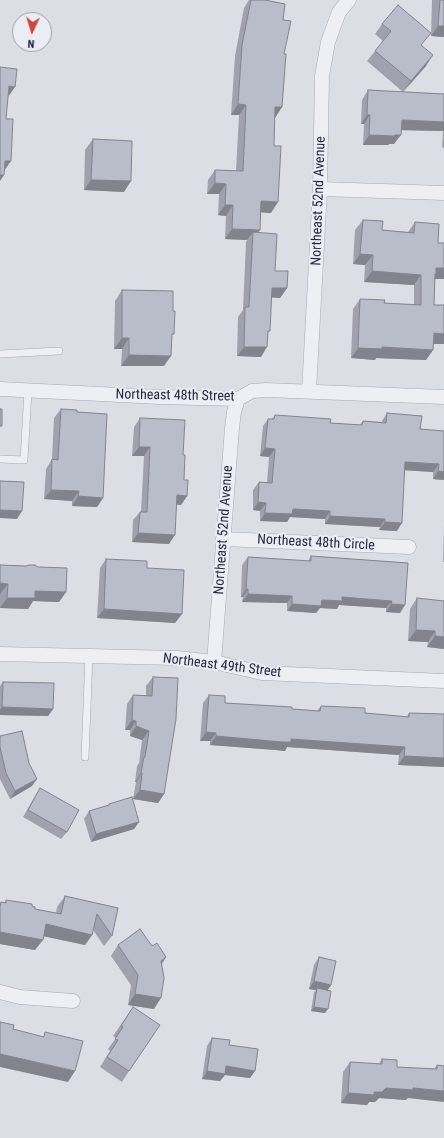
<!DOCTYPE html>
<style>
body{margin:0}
#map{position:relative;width:444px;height:1138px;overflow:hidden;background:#dcdee6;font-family:"Roboto Condensed",sans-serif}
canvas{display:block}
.north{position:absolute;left:12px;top:12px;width:40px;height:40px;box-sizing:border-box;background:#ebedf4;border:1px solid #9c9faa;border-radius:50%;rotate:184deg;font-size:11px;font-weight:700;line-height:16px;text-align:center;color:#26293c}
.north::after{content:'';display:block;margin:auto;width:14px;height:18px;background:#ce453e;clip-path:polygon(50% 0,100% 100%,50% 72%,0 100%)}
</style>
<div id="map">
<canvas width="444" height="1138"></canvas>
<div class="north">N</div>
</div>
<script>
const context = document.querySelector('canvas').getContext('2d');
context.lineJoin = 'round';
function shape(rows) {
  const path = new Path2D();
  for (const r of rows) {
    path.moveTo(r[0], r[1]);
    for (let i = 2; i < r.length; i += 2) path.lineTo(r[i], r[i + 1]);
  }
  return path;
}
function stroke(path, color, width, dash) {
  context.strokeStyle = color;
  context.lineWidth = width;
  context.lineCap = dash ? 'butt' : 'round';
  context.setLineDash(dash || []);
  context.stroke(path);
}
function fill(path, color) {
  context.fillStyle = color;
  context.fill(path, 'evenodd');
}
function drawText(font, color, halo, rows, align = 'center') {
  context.font = font + ' "Roboto Condensed",sans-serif';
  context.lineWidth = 4;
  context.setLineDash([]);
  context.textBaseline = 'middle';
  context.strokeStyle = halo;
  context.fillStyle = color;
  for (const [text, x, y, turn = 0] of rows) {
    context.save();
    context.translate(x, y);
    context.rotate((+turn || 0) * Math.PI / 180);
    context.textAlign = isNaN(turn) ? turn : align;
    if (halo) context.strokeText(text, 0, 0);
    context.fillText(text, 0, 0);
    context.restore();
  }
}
const service = shape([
 [0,354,59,351],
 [0,459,24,460,28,391],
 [85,757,89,655]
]);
const minor = shape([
 [320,189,444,193],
 [0,389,160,397,238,399,252,391,266,390,444,397],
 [309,391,320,189,322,76,328,42,339,12,349,0],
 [223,539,409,547],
 [0,654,177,658,214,662,262,673,444,681],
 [214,662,232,428,234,412,238,399],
 [0,992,20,997,73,1001]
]);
stroke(service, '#a5a8b3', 8);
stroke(minor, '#a5a8b3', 15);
stroke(service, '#eeeff5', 7);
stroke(minor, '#eeeff5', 14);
fill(shape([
 [249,0,265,0,283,20,284,54,282,107,275,117,271,213,261,212,258,233,275,271,287,288,280,298,271,297,268,335,261,357,237,356,238,317,243,310,246,242,247,240,225,239,226,216,218,215,219,194,207,194,208,180,215,170,236,171,239,115,231,115,235,56,244,8],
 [432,0,444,0,444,37,431,36],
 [382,24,422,45,426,66,403,92,367,61,383,41,375,34],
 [368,90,444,94,444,148,442,147,443,131,401,130,394,144,389,144,388,145,363,145,364,124,361,124,362,100],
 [93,139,124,192,84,190,85,150],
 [363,220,382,230,408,232,415,222,438,243,444,243,444,279,435,279,434,305,444,344,434,344,433,350,426,360,376,358,375,360,351,358,353,309,360,299,384,303,414,305,414,285,364,282,365,265,353,264,355,230],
 [122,290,172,337,164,366,121,366,122,349,114,349,115,301],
 [61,409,77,412,103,498,97,507,72,506,72,501,44,499,46,469,52,459,54,418],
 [387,413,420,429,444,431,444,480,433,479,433,472,405,470,397,531,379,530,380,527,325,524,325,519,290,517,287,522,260,521,260,511,253,510,253,490,259,482,267,483,269,457,260,456,263,426,268,419,272,419,275,415,330,423,360,425,363,421,382,422,382,421],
 [140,418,183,455,184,480,187,496,181,505,176,504,169,544,132,542,133,520,140,512,141,512,144,456,132,456,134,427],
 [444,526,444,562,443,562],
 [311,556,408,563,400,613,386,612,386,608,339,605,337,609,320,608,316,613,287,611,287,603,242,602,243,597,241,597,242,565,248,557,308,561],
 [106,559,147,568,182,614,175,623,97,618,100,568],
 [0,565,66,592,59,602,33,601,28,609,0,608],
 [417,598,444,649,427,647,428,642,408,641,410,609],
 [153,677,164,794,158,803,133,799,136,782,135,782,137,766,139,763,142,740,130,736,130,730,125,730,127,704,133,695,146,695,146,686],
 [3,682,53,709,48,716,0,715,0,686],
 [209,695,225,703,292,709,317,711,321,706,365,713,407,717,409,713,444,714,444,767,398,765,399,755,287,747,285,751,276,750,210,745,210,741,200,741,203,703],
 [0,736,32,786,10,799,0,779],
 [40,788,67,832,61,839,23,817,35,796],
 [109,804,139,822,134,829,91,842,84,819,89,811,107,806],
 [65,896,118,908,112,936,104,946,93,930,92,935,85,945,43,936,35,950,0,944,0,903,1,902,4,903,6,900,32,906,35,909,56,913,57,907],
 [118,945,166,957,162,964,154,1009,128,1005,131,985,111,956],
 [319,957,331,985,328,990,325,1013,311,1011,314,992,316,990,309,989,314,965],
 [133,1007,129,1071,122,1082,100,1067,110,1051,108,1049,116,1038,113,1036],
 [212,1038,229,1045,255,1071,250,1078,225,1075,220,1081,202,1079,207,1046],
 [382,1059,397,1067,434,1069,437,1065,444,1066,406,1100,379,1098,375,1102,369,1102,367,1105,341,1103,343,1072,350,1062,379,1064]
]), '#9fa2ad');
fill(shape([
 [438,26,444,26,444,37,431,36],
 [433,55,426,66,403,92,411,81],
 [9,86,15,87,8,97],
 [238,104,246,105,239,115,231,115],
 [275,107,282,107,275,118],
 [367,115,370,115,364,124,361,124],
 [402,120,444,122,444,130,443,131,395,130],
 [369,135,401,135,394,144,389,144,388,145,363,145],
 [5,161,11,161,4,171],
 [0,175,4,175,0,181],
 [91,180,131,181,124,192,84,190],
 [215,183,226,184,219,194,207,194],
 [261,201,278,202,271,213,254,212],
 [225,205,233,205,226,216,218,215],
 [232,229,260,230,253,240,253,232,247,240,225,239],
 [360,254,373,255,365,265,353,264],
 [436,268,444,268,444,279,433,279],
 [372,271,421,275,414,285,364,282],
 [272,288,287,288,280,298,265,297],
 [434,333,444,334,444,344,427,344],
 [122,338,129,338,122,349,114,349],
 [244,347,267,347,261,357,237,356],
 [382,347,433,350,426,360,376,358,375,360,351,358,358,348],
 [129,355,171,356,164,366,121,366],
 [139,447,150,447,144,456,132,456],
 [265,448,275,449,269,457,260,456],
 [405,462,439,464,433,472,400,470],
 [438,471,444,472,444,480,433,479],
 [51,490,79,491,72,501,44,499],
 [177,495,187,496,181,505,171,504],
 [78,496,103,498,97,507,72,506],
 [258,502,266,503,260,511,253,510],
 [293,509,330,511,325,519,290,517,287,522,260,521,265,513],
 [0,510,22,511,17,519,0,518],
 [330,516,385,519,380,527,325,524],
 [385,522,402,523,397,531,379,530],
 [138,533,175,535,169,544,132,542],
 [0,583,8,584,0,594],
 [246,589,248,589,243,597,241,597],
 [35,591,66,592,59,602,33,601,28,609,0,608,7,598],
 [248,594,292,596,287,603,242,602],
 [342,597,392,601,386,608,339,605,337,609,320,608,316,613,287,611,292,604],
 [391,604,405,605,400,613,386,612],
 [104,609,182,614,175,623,97,618],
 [416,630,435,631,428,642,408,641],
 [435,636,444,637,444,649,427,647],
 [2,707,53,709,48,716,0,715,0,710],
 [132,720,136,721,130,730,125,730],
 [136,726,149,731,142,740,130,736],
 [206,732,216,733,210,741,200,741],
 [216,736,291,739,405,747,399,755,287,747,285,751,276,750,210,745],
 [404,756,444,758,444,767,398,765],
 [141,773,142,773,136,782,135,782],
 [37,779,32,786,10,799,15,791],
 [140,790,164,794,158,803,133,799],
 [139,822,134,829,91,842,96,834],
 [46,924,92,935,85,945,38,935],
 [0,932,43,940,35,950,0,944],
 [166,957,158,968,161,961],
 [314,981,331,985,326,992,317,988,316,990,309,989],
 [135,994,161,998,154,1009,128,1005],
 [314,1007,328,1009,325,1013,311,1011],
 [0,1054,75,1071,68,1082,0,1067],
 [226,1066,255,1071,250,1078,225,1075,220,1081,202,1079,207,1071],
 [386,1088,413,1088,444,1091,444,1102,407,1098,406,1100,379,1098,375,1102,369,1102,367,1105,341,1103,348,1093,374,1092]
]), '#82848d');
const building = shape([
 [251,0,265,0,285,4,283,20,291,21,284,54,286,54,282,107,275,107,274,146,281,146,278,202,261,201,260,230,232,229,233,205,225,205,226,184,215,183,215,170,243,171,246,105,238,104,242,45,251,0],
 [440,0,444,0,444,26,438,26,440,0],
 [398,5,431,33,421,45,433,55,411,81,375,51,391,31,382,24,398,5],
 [0,67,17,69,15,87,9,86,6,119,13,119,11,161,5,161,4,175,0,175,0,67],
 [368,90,444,94,444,122,402,120,401,135,395,135,394,136,369,135,370,115,367,115,368,90],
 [93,139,132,141,131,181,91,180,93,139],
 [363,220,383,221,382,230,414,233,415,222,439,224,438,243,444,243,444,268,436,268,436,274,435,274,434,305,444,305,444,334,434,333,433,350,382,347,382,349,358,348,360,299,385,300,384,303,421,305,421,275,372,271,373,255,360,254,363,220],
 [253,232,277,234,275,271,288,271,287,288,272,288,270,331,268,331,267,347,244,347,245,307,249,307,253,232],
 [122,290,173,291,173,311,175,311,174,334,172,334,171,356,129,355,129,338,122,338,122,290],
 [0,409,2,409,2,426,0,426,0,409],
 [61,409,77,410,77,412,107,414,103,498,78,496,79,491,51,490,52,459,58,460,61,409],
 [387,413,422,416,420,429,444,431,444,472,438,471,439,464,405,462,402,523,385,522,385,519,330,516,330,511,293,509,292,514,265,513,266,503,258,502,259,482,272,483,275,449,265,448,268,419,274,419,275,415,331,419,330,423,362,425,363,421,386,423,387,413],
 [140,418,185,420,183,455,185,455,184,480,188,480,187,496,177,495,175,535,138,533,140,512,147,512,150,447,139,447,140,418],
 [0,481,24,482,22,511,0,510,0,481],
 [311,556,408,563,405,605,391,604,392,601,342,597,342,601,322,600,321,606,292,604,292,596,248,594,248,589,246,589,248,557,311,561,311,556],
 [106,559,147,561,147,568,184,570,182,614,104,609,106,559],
 [0,565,26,566,29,565,35,565,38,567,67,568,66,592,35,591,35,598,7,598,8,584,0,583,0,565],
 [417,598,444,601,444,637,435,636,435,631,416,630,417,598],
 [153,677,178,678,176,719,164,794,140,790,142,773,141,773,144,757,145,757,149,731,136,726,136,721,132,720,133,695,152,696,153,677],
 [3,682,54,683,53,709,2,707,3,682],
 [209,695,225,696,225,703,292,707,292,709,320,711,321,706,365,708,365,713,409,717,409,713,444,714,444,758,404,756,405,747,291,739,291,742,282,742,216,736,216,733,206,732,209,695],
 [22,731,29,763,37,779,15,791,6,773,0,747,0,736,22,731],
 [40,788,79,810,67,832,28,810,40,788],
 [132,797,139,822,96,834,89,811,109,805,109,804,132,797],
 [65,896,118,908,112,936,97,914,92,935,46,924,43,940,0,932,0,906,1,902,6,903,6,900,32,904,32,906,35,907,35,909,61,914,65,896],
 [140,929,152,946,157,943,166,957,161,961,164,978,161,998,135,994,138,975,118,945,140,929],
 [319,957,336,961,331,985,314,981,319,957],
 [317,988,331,991,328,1009,314,1007,317,988],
 [133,1007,160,1025,129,1071,107,1057,118,1040,115,1039,123,1027,121,1026,133,1007],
 [0,1022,14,1025,13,1029,44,1037,45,1032,83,1041,75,1071,0,1054,0,1022],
 [212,1038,230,1040,229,1045,258,1049,255,1071,226,1066,225,1074,207,1071,212,1038],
 [382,1059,397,1060,397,1067,437,1069,437,1065,444,1066,444,1091,413,1088,413,1090,386,1088,382,1092,374,1092,374,1095,348,1093,350,1062,382,1064,382,1059]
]);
fill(building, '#b9bcc9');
stroke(building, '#82848d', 1);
drawText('14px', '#26293c', '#ebedf4', [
 ["Northeast 52nd Avenue",319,201,-88],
 ["Northeast 48th Street",175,396,1],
 ["Northeast 52nd Avenue",224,530,-86],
 ["Northeast 48th Circle",316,543,3],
 ["Northeast 49th Street",222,666,7]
]);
</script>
